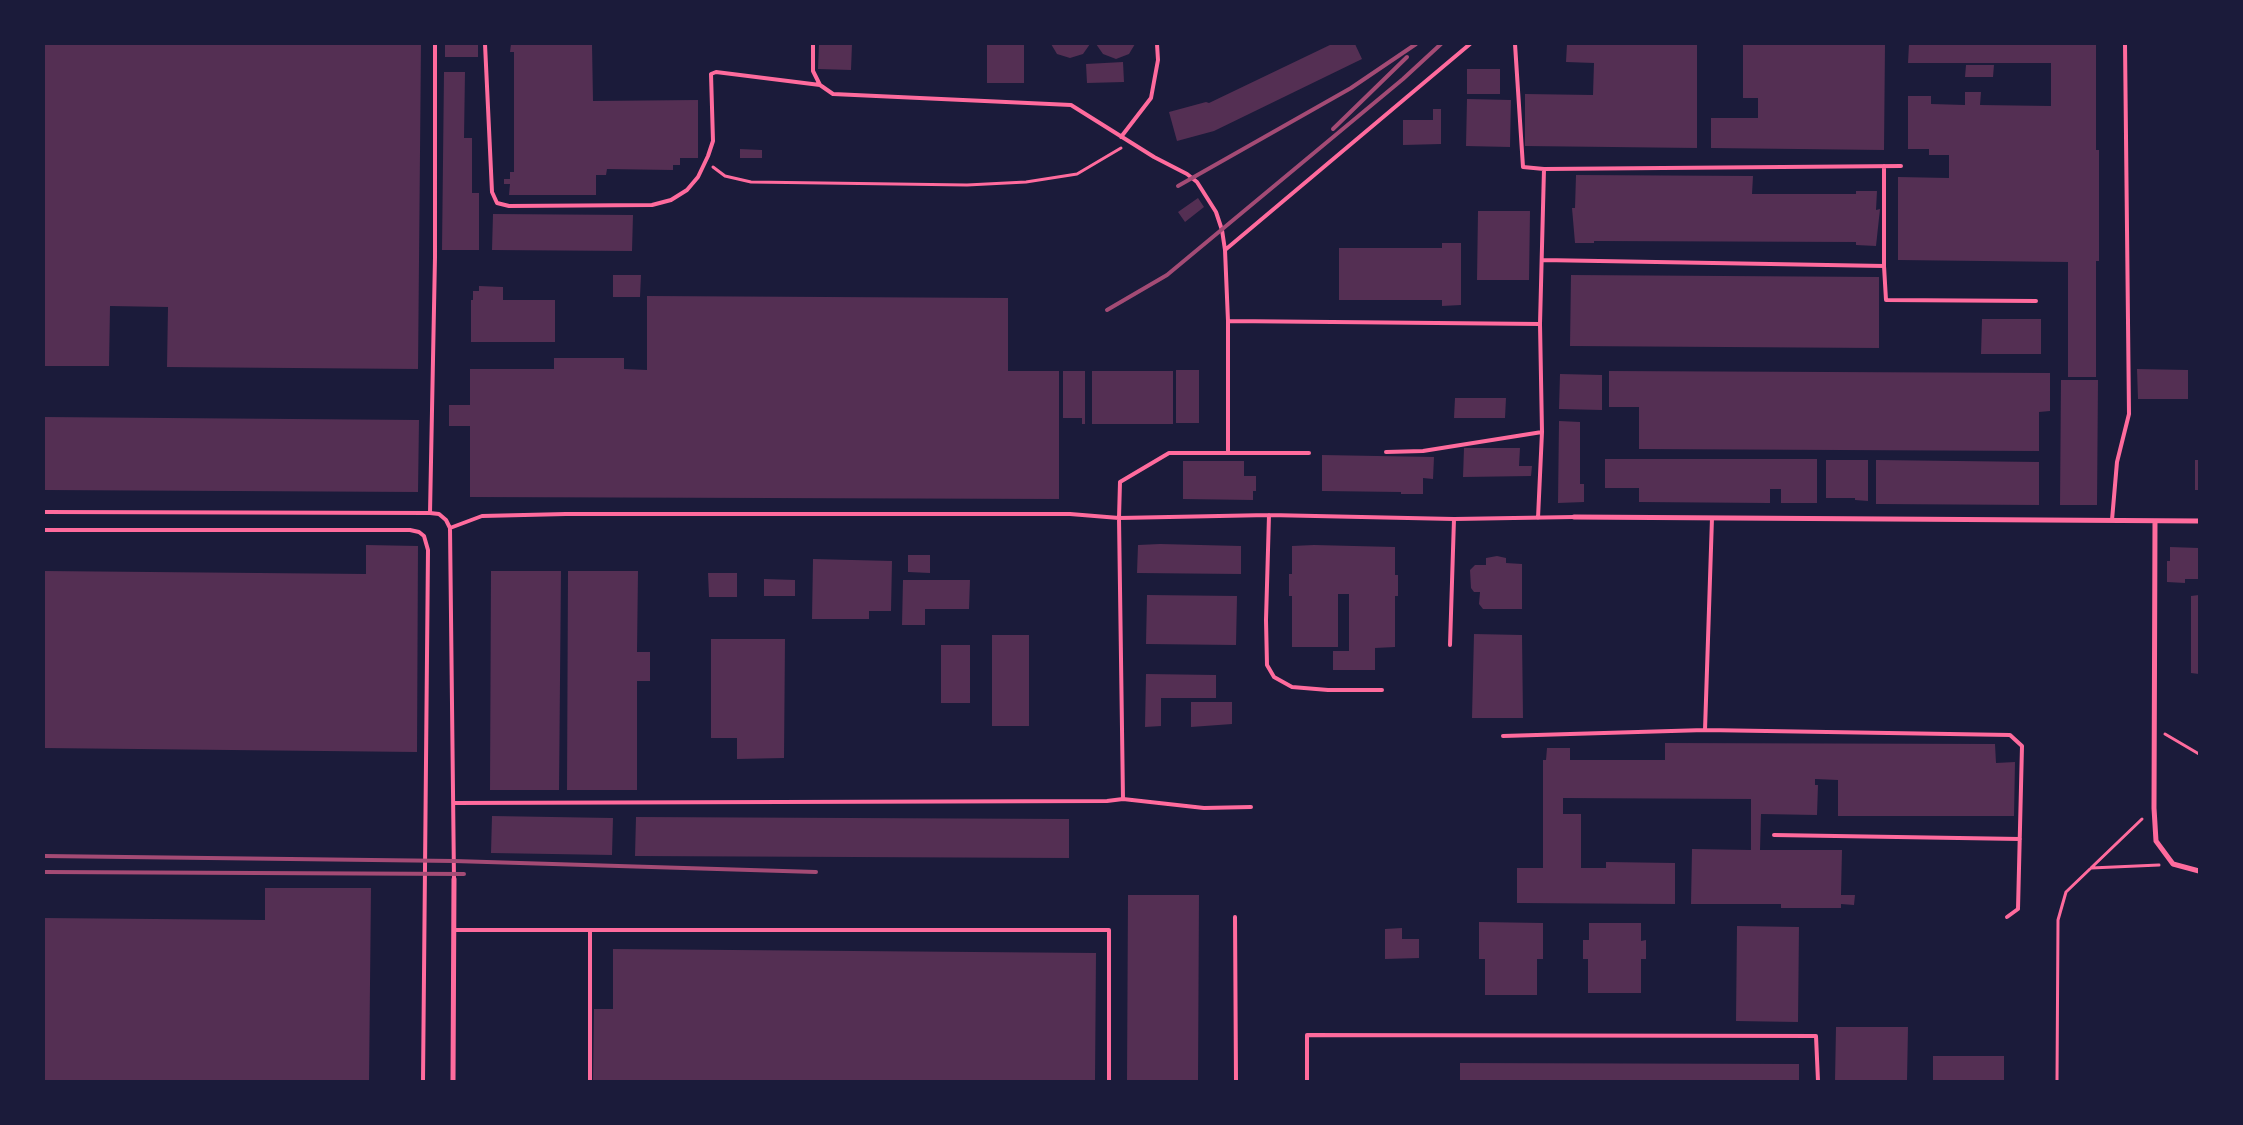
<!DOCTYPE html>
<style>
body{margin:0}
#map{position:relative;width:2243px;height:1125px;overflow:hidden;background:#1b1b3a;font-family:Roboto,sans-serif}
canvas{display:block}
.frame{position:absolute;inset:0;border:45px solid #1b1b3a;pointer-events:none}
</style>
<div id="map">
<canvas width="2243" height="1125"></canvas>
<div class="frame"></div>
</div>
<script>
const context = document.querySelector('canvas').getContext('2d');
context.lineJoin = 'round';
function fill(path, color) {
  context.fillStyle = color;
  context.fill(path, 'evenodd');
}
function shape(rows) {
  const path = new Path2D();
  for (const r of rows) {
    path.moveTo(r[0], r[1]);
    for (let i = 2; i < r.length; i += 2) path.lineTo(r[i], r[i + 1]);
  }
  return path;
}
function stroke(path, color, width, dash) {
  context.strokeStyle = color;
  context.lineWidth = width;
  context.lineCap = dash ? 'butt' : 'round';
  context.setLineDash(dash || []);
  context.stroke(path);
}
fill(shape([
 [44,44,421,44,418,369,167,367,168,307,110,306,109,366,44,366],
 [445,44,478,44,478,57,445,57],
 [511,44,592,44,593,101,698,100,698,158,680,158,680,165,673,165,673,170,607,169,606,175,596,175,596,195,509,195,510,184,504,184,504,179,510,179,510,172,514,172,514,52,510,52],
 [819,44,852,44,851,70,818,69],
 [987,44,1024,44,1024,83,987,83],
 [1051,44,1090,44,1083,54,1070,58,1057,54],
 [1096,44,1135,44,1129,54,1116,59,1103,54],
 [1332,44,1355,44,1362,59,1214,131,1177,141,1169,112,1206,102,1209,103],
 [1567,44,1697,44,1697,148,1525,146,1525,94,1593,95,1594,63,1566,62],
 [1743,44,1885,44,1884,150,1711,148,1711,118,1758,118,1758,98,1743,98],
 [1909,44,2051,45,2052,44,2096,44,2096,150,2099,150,2099,261,2096,261,2096,377,2068,377,2068,262,1898,260,1898,177,1949,178,1949,155,1929,155,1929,149,1908,149,1908,96,1931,96,1931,104,1965,105,1965,92,1981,92,1980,105,2051,106,2051,63,1908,63],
 [1123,62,1124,82,1087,83,1086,64],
 [1966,65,1994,65,1993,77,1965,77],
 [1467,69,1500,69,1500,94,1467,94],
 [444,72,465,72,464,138,472,138,472,193,479,193,479,250,442,250],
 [1467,99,1511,100,1510,147,1466,146],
 [1433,109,1441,109,1441,144,1403,145,1403,120,1433,120],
 [740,149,762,150,762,158,740,158],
 [1576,175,1753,176,1752,194,1856,194,1856,191,1877,191,1876,210,1880,209,1876,246,1856,245,1856,242,1594,241,1594,243,1575,243,1572,208,1575,208],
 [1198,198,1204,207,1185,222,1178,212],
 [1478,211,1530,211,1529,280,1477,280],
 [493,214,633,215,632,251,492,250],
 [1442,243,1461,243,1461,305,1442,306,1442,300,1339,300,1339,248,1442,248],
 [613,275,641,275,640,297,613,297],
 [1571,275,1879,277,1879,348,1570,346],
 [479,286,503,287,503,300,555,300,555,342,471,342,471,300,473,300,473,291,479,291],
 [647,296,1008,298,1008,371,1059,371,1059,499,470,497,470,426,449,426,449,405,470,405,470,369,554,369,554,358,624,358,624,369,647,370],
 [1982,319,2041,319,2041,354,1981,354],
 [2137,369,2188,370,2188,399,2138,399],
 [1176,370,1199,370,1199,423,1176,423],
 [1063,371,1085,371,1085,424,1082,424,1082,418,1063,418],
 [1092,371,1173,371,1173,424,1092,424],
 [1609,371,2050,373,2050,411,2039,412,2039,451,1639,449,1639,407,1609,407],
 [1560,374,1602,375,1602,410,1559,409],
 [2061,380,2098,380,2097,505,2060,505],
 [1455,398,1506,398,1505,418,1454,418],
 [44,417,419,420,418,492,44,490],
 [1559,421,1580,422,1580,484,1584,484,1584,502,1558,503],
 [1464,448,1520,448,1519,466,1532,466,1531,476,1463,477],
 [1322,455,1434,457,1433,479,1423,478,1423,494,1401,494,1401,492,1322,491],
 [1605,459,1817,459,1817,503,1781,503,1781,489,1770,489,1770,503,1639,502,1639,488,1605,488],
 [1826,460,1868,460,1868,501,1855,500,1855,498,1826,498],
 [1876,460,2039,462,2039,505,1876,504],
 [2195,460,2199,460,2199,490,2195,490],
 [1183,461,1244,461,1244,476,1256,476,1256,491,1253,491,1253,500,1183,499],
 [1160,544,1241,546,1241,574,1137,573,1138,545],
 [366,545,418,546,417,752,44,748,44,571,366,574],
 [1314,545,1395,547,1395,575,1398,575,1398,596,1395,596,1395,647,1375,648,1375,670,1333,670,1333,651,1349,651,1349,594,1338,594,1338,647,1292,647,1292,596,1289,596,1289,574,1292,574,1292,546],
 [2170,547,2199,548,2199,579,2185,579,2185,583,2167,582,2167,561,2170,561],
 [908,555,930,555,930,573,908,572],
 [1497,556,1506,558,1506,563,1522,564,1522,609,1483,609,1479,604,1480,592,1474,592,1471,588,1470,570,1475,565,1486,565,1486,558],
 [813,559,892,561,891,611,869,611,869,619,812,619],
 [491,571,561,571,559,790,490,790],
 [568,571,638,571,637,652,650,652,650,681,637,681,637,790,567,790],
 [708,573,737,573,737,597,709,597],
 [764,579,795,580,795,596,764,596],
 [903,580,970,580,969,609,925,609,925,625,902,625],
 [1147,595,1237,596,1236,645,1146,644],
 [2199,595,2199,674,2191,673,2191,596],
 [1474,634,1522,635,1523,718,1472,718],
 [992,635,1029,635,1029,726,992,726],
 [711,639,785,639,784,758,737,759,737,738,711,738],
 [941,645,970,645,970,703,941,703],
 [1146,674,1216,675,1216,698,1161,698,1161,726,1145,727],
 [1191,702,1232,702,1232,724,1191,727],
 [1665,743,1995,744,1996,763,2015,762,2014,816,1838,816,1838,780,1815,779,1815,785,1818,785,1817,815,1761,814,1760,850,1842,850,1841,895,1855,895,1854,905,1841,904,1841,908,1781,908,1781,904,1691,904,1692,849,1751,850,1751,799,1563,798,1563,814,1581,814,1581,868,1606,868,1606,862,1675,863,1675,904,1517,903,1517,868,1543,868,1543,760,1546,760,1547,748,1570,748,1570,760,1665,760],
 [492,816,613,818,612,855,491,853],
 [636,817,1069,819,1069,858,635,856],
 [265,888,371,888,369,1081,44,1081,44,918,265,920],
 [1128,895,1199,895,1198,1081,1127,1081],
 [1479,922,1543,923,1543,959,1537,959,1537,995,1485,995,1485,959,1479,959],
 [1589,923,1641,923,1641,941,1646,940,1646,959,1641,959,1641,993,1588,993,1588,959,1583,959,1583,940,1589,940],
 [1737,926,1799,927,1798,1022,1736,1021],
 [1402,928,1402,939,1419,939,1419,958,1385,959,1385,929],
 [613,949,1096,953,1095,1081,593,1081,594,1009,613,1009],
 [1836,1027,1908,1027,1907,1081,1835,1081],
 [1933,1056,2004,1056,2004,1081,1933,1081],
 [1460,1063,1799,1064,1799,1081,1460,1081]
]), '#542f53');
stroke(shape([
 [713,167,725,176,751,182,967,185,1026,182,1077,174,1121,148],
 [2165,734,2199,754],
 [2091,868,2159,865],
 [2057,1081,2058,920,2066,892,2142,819]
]), '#ff6b9d', 3);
stroke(shape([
 [485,44,492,192,497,203,509,206,652,205,671,200,687,190,698,177,708,156,713,141,711,74,716,72,820,85],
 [813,44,813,71,820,85,833,94,1071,105,1154,157,1187,174,1197,182,1216,212,1222,230,1225,250,1470,44],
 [1515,44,1523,167,1544,169],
 [1121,137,1151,98,1158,60,1157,44],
 [1884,166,1884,266],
 [1225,250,1228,321,1228,452],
 [1542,260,1884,266,1886,300,2036,301],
 [1228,321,1540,324],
 [1386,452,1423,451,1542,432],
 [44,512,430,513,439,514,446,520,450,528,454,879],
 [430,513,435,257,435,44],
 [1269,515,1266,620,1267,665,1274,677,1292,687,1328,690,1382,690],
 [1538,518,1542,432,1540,324,1544,169,1901,166],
 [2112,520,2117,462,2129,414,2125,44],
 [450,528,482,516,566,514,1070,514,1119,518,1120,482,1169,453,1309,453],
 [44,530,410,530,419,532,424,536,428,550,423,1081],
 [1450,645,1454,519],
 [1705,730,2010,735,2022,746,2018,909,2007,917],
 [1503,736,1705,730,1712,518],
 [1123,799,1204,808,1251,807],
 [454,803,1107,801,1123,799,1119,518,1269,515,1454,519,1574,517],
 [1774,835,2020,839],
 [1235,917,1236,1081],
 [454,930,1109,930,1109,1081],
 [590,930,590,1081],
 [1307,1081,1307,1035,1816,1036,1818,1081]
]), '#ff6b9d', 4);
stroke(shape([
 [1574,517,2199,521],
 [2155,521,2154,808,2156,841,2173,864,2199,871],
 [453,1081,454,879]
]), '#ff6b9d', 5);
stroke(shape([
 [1333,129,1407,57],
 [1178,186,1351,88,1416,44],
 [1107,310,1167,275,1403,79,1441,44],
 [44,856,454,861,816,872],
 [44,872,464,874]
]), '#a44b75', 4);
</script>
